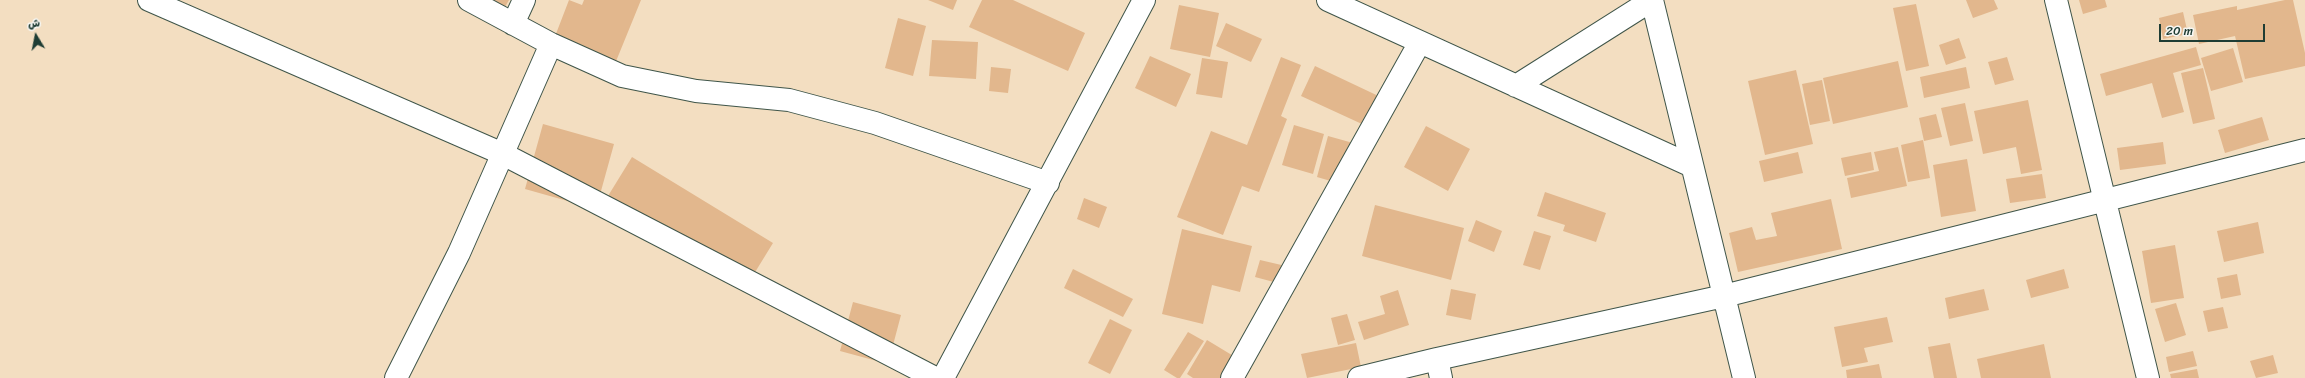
<!DOCTYPE html>
<meta charset="utf-8">
<style>
body{margin:0}
#map{position:relative;width:2305px;height:378px;overflow:hidden;background:#f3dec1;font-family:Sriracha,"Playpen Sans Arabic",sans-serif}
canvas{display:block}
.north{position:absolute;left:16px;top:16px;width:40px;height:40px;-webkit-text-stroke:3px #f6f6f2;paint-order:stroke;rotate:350deg;font-size:11px;font-weight:700;line-height:16px;text-align:center;color:#1f3d34}
.north::after{content:'';display:block;margin:auto;width:14px;height:18px;background:#1f3d34;clip-path:polygon(50% 0,100% 100%,50% 72%,0 100%)}
.scale{position:absolute;left:2159px;top:24px;width:106px;height:18px;box-sizing:border-box;border:2px solid #1f3d34;border-top:0;padding-left:5px;font-size:12px;line-height:14px;white-space:nowrap;color:#1f3d34;-webkit-text-stroke:3px #f6f6f2;paint-order:stroke}
</style>
<div id="map">
<canvas width="2305" height="378"></canvas>
<div class="north">ش</div>
<div class="scale">20 m</div>
</div>
<script>
const context = document.querySelector('canvas').getContext('2d');
context.lineJoin = 'round';
function fill(path, color) {
  context.fillStyle = color;
  context.fill(path, 'evenodd');
}
function shape(rows) {
  const path = new Path2D();
  for (const r of rows) {
    path.moveTo(r[0], r[1]);
    for (let i = 2; i < r.length; i += 2) path.lineTo(r[i], r[i + 1]);
  }
  return path;
}
function stroke(path, color, width, dash) {
  context.strokeStyle = color;
  context.lineWidth = width;
  context.lineCap = dash ? 'butt' : 'round';
  context.setLineDash(dash || []);
  context.stroke(path);
}
fill(shape([
 [492,0,509,0,505,7],
 [569,0,582,5,584,0,641,0,610,76,549,52],
 [928,0,957,0,953,10],
 [982,0,1013,0,1085,33,1068,71,969,27],
 [1966,0,1994,0,1998,9,1973,18],
 [2079,0,2105,0,2107,7,2083,14],
 [2285,0,2293,0,2305,53,2305,66,2245,79,2235,36,2199,44,2193,15,2237,6,2237,10],
 [1916,4,1929,66,1906,71,1893,8],
 [1179,5,1219,13,1210,57,1170,49],
 [2183,12,2188,34,2163,39,2159,18],
 [898,18,926,26,913,76,885,68],
 [1226,23,1262,39,1251,62,1216,46],
 [1959,38,1966,58,1946,65,1939,45],
 [932,40,978,42,976,79,929,76],
 [2196,47,2201,65,2173,73,2184,112,2162,118,2152,83,2106,96,2100,74],
 [2233,48,2243,82,2211,91,2201,58],
 [1150,56,1191,74,1176,107,1135,88],
 [1281,57,1301,65,1281,116,1287,119,1259,192,1242,186,1223,235,1177,217,1211,131,1247,145],
 [2007,57,2014,80,1995,85,1988,62],
 [1202,58,1228,62,1222,98,1196,94],
 [1898,61,1908,107,1833,124,1823,78],
 [1315,66,1389,101,1375,130,1301,96],
 [991,67,1011,69,1008,93,989,91],
 [1966,67,1970,88,1924,98,1920,77],
 [2203,68,2215,119,2193,124,2181,73],
 [1796,70,1813,144,1765,155,1748,81],
 [1822,80,1830,121,1810,125,1802,84],
 [2028,100,2042,170,2021,174,2016,147,1983,154,1974,111],
 [1965,103,1973,141,1950,146,1941,108],
 [1936,114,1942,137,1924,141,1919,118],
 [2262,117,2269,140,2225,153,2218,130],
 [543,124,614,144,596,209,525,189],
 [1294,125,1324,134,1313,174,1282,165],
 [1426,126,1470,149,1448,191,1404,167],
 [1328,136,1353,143,1341,184,1317,177],
 [1923,140,1930,178,1908,182,1901,145],
 [2163,142,2166,164,2120,170,2117,148],
 [1898,147,1907,186,1851,198,1847,178,1879,171,1874,152],
 [1798,152,1803,173,1764,182,1759,161],
 [1871,152,1874,170,1845,176,1841,158],
 [632,157,773,243,749,282,608,196],
 [1967,159,1976,211,1941,217,1933,165],
 [2042,174,2046,198,2010,203,2006,179],
 [1545,192,1606,213,1596,242,1563,231,1565,225,1537,216],
 [1084,198,1107,207,1099,228,1077,219],
 [1831,199,1842,249,1738,272,1729,233,1752,227,1756,240,1777,236,1771,213],
 [1375,205,1464,228,1451,280,1362,256],
 [1476,220,1502,231,1494,252,1468,241],
 [2258,222,2264,253,2224,262,2217,231],
 [1182,229,1252,246,1240,292,1212,285,1203,324,1162,314],
 [1534,231,1551,236,1540,270,1523,265],
 [2175,245,2184,298,2151,303,2142,251],
 [1260,260,1290,267,1285,285,1255,277],
 [1073,269,1133,299,1123,317,1064,288],
 [2064,269,2069,288,2031,298,2026,280],
 [2237,274,2241,295,2221,299,2217,278],
 [1451,289,1476,294,1471,320,1446,315],
 [1984,289,1989,310,1949,319,1945,298],
 [1398,290,1409,325,1364,340,1358,322,1385,314,1380,296],
 [853,302,901,315,888,364,840,351],
 [2176,303,2186,335,2165,342,2155,309],
 [2223,307,2228,328,2208,332,2203,311],
 [1347,314,1355,340,1338,345,1331,318],
 [1887,317,1893,342,1864,348,1868,362,1842,367,1834,327],
 [1110,319,1132,330,1110,374,1088,363],
 [1188,332,1204,341,1180,378,1177,378,1164,370],
 [1207,340,1245,363,1236,378,1193,378,1187,374],
 [1356,343,1361,367,1307,378,1301,354],
 [1950,343,1957,378,1934,378,1928,347],
 [2044,344,2051,378,1981,378,1977,359],
 [2193,351,2197,366,2169,372,2166,357],
 [2273,355,2278,373,2256,378,2250,361],
 [1879,364,1882,378,1847,378,1846,370],
 [2197,369,2199,378,2171,378,2170,374]
]), '#e2b78d');
const minor = shape([
 [149,0,503,154,935,378],
 [469,0,551,44,622,76,696,91,789,100,875,123,1048,183],
 [1328,0,1692,166],
 [1652,0,1744,378],
 [2056,0,2148,378],
 [513,24,524,0],
 [1516,86,1652,0],
 [1437,359,1441,378],
 [396,378,459,253,551,44],
 [943,378,1144,0],
 [1232,378,1420,42],
 [1359,378,1437,359,1724,296,2305,150]
]);
stroke(minor, '#3f5549', 24);
stroke(minor, '#fff', 22);
</script>
